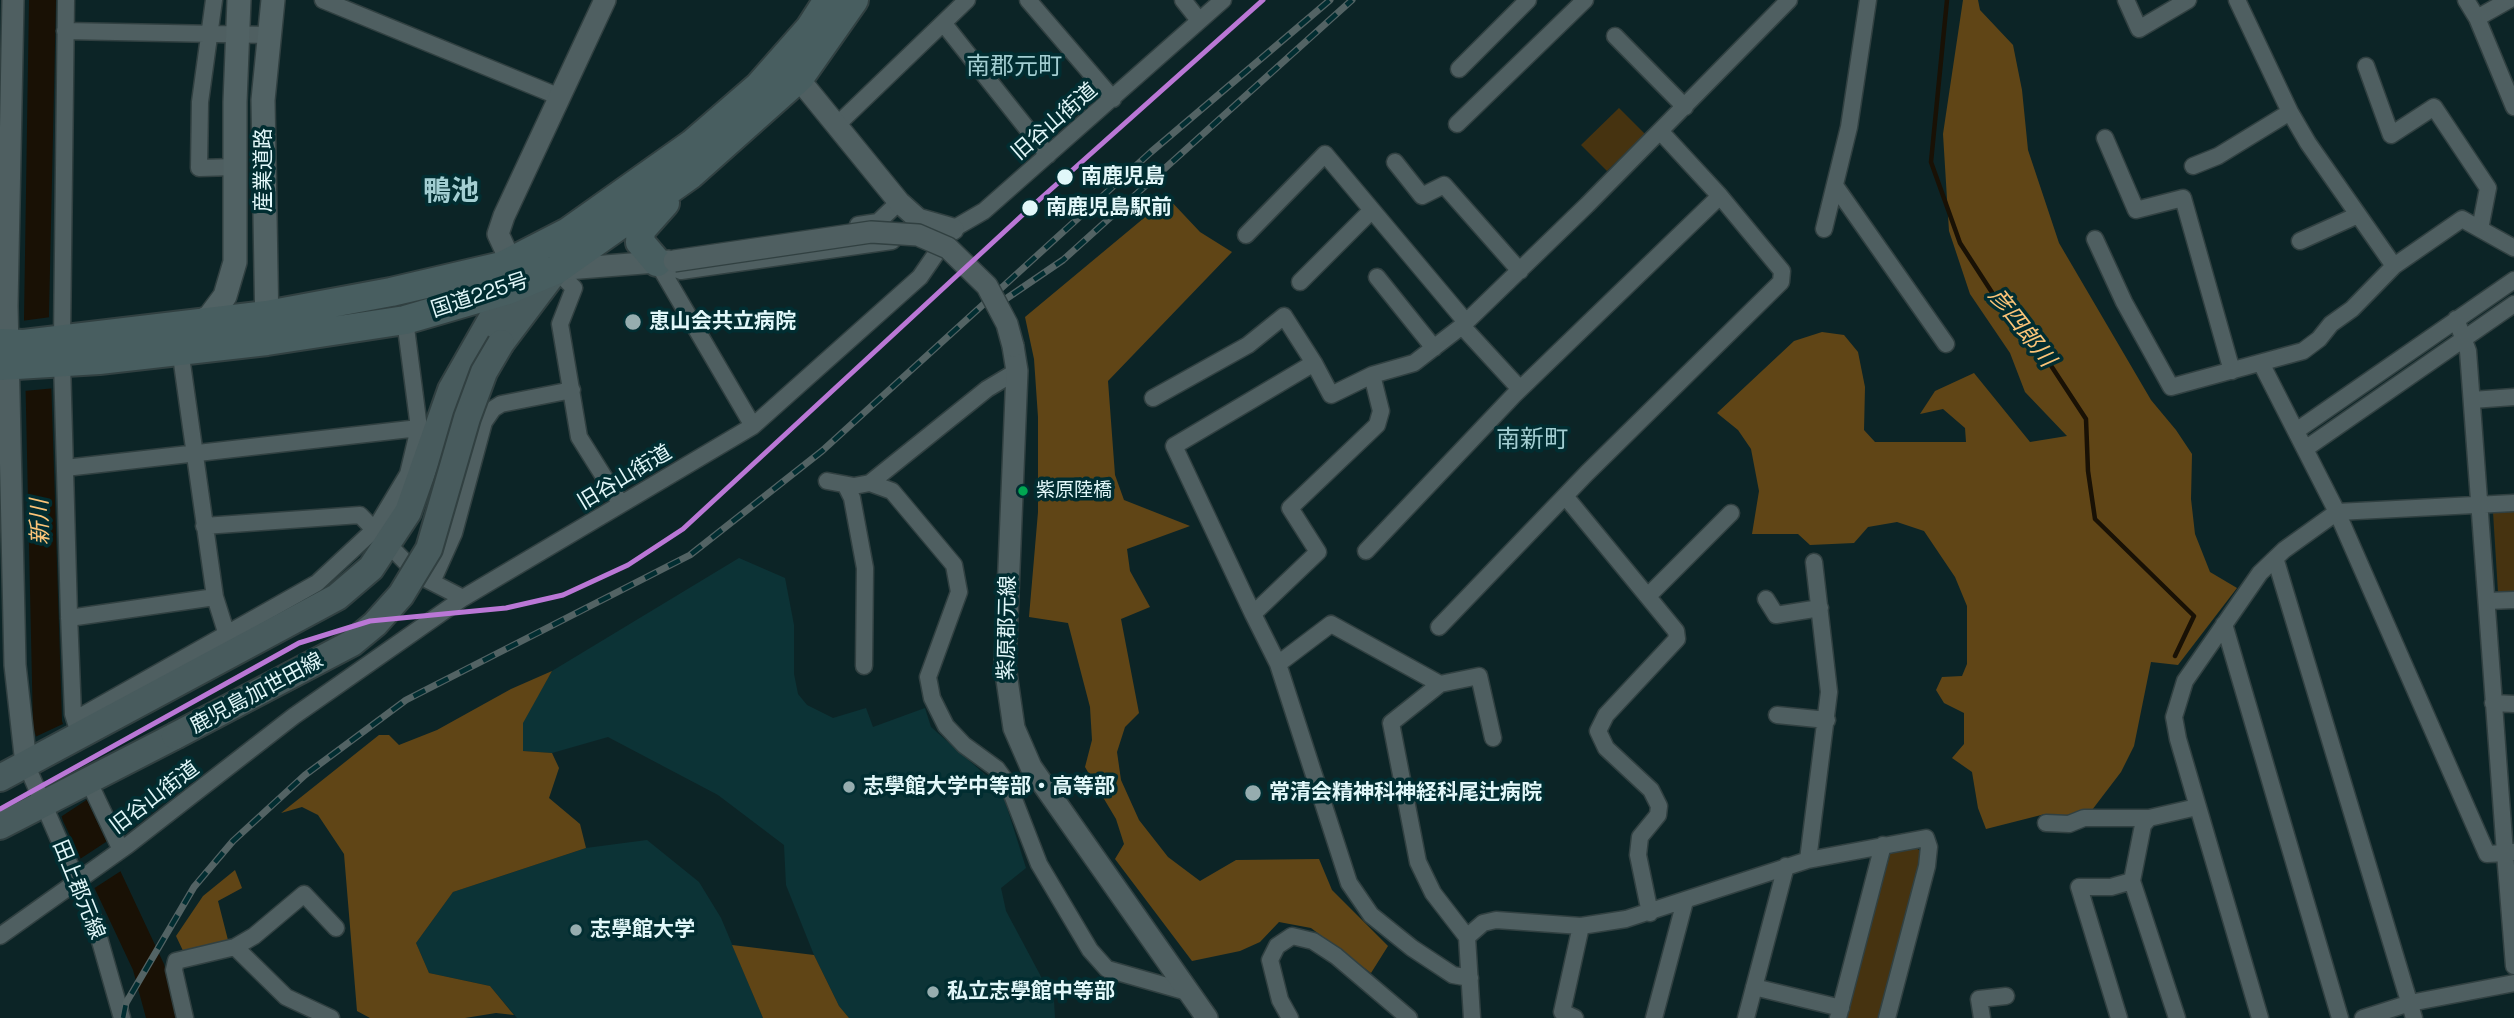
<!DOCTYPE html>
<meta charset="utf-8">
<style>
body{margin:0}
canvas{display:block;background:#0c2426}
</style>
<canvas width="2514" height="1018"></canvas>
<script>
const context = document.querySelector('canvas').getContext('2d');
context.lineJoin = 'round';
function fill(path, color) {
  context.fillStyle = color;
  context.fill(path, 'evenodd');
}
function shape(rows) {
  const path = new Path2D();
  for (const r of rows) {
    path.moveTo(r[0], r[1]);
    for (let i = 2; i < r.length; i += 2) path.lineTo(r[i], r[i + 1]);
  }
  return path;
}
function stroke(path, color, width, dash) {
  context.strokeStyle = color;
  context.lineWidth = width;
  context.lineCap = dash ? 'butt' : 'round';
  context.setLineDash(dash || []);
  context.stroke(path);
}
function drawText(font, color, halo, rows, align = 'center') {
  context.font = font + ' "Space Grotesk","Noto Sans JP",sans-serif';
  context.lineWidth = 7;
  context.setLineDash([]);
  context.textBaseline = 'middle';
  context.strokeStyle = halo;
  context.fillStyle = color;
  for (const [text, x, y, turn = 0] of rows) {
    context.save();
    context.translate(x, y);
    context.rotate((+turn || 0) * Math.PI / 180);
    context.textAlign = isNaN(turn) ? turn : align;
    if (halo) context.strokeText(text, 0, 0);
    context.fillText(text, 0, 0);
    context.restore();
  }
}
fill(shape([
 [739,558,785,578,794,625,794,674,798,694,807,705,833,718,866,708,873,727,925,708,931,727,989,778,1004,798,1026,868,1001,888,1006,911,1054,1001,1055,1018,849,1018,839,1006,814,955,786,885,784,845,718,795,608,737,552,753,523,751,522,723,552,671],
 [647,840,699,882,721,918,763,1018,517,1018,490,986,429,973,416,943,453,892,586,848]
]), '#0c3336');
fill(shape([
 [1619,108,1645,134,1607,171,1581,145],
 [2514,510,2514,592,2498,592,2493,512],
 [1913,846,1922,852,1882,1018,1845,1018,1891,851]
]), '#463310');
fill(shape([
 [1963,0,1978,0,1980,10,2013,45,2022,90,2028,150,2059,243,2151,400,2176,430,2192,454,2191,499,2195,534,2210,572,2237,588,2178,665,2151,662,2134,746,2121,772,2092,810,2079,818,2045,814,1986,829,1978,808,1972,772,1952,758,1964,744,1964,713,1944,703,1936,690,1942,677,1962,676,1967,664,1967,606,1955,577,1924,531,1897,522,1868,527,1854,543,1810,545,1798,534,1752,534,1759,491,1751,449,1738,430,1717,413,1794,341,1822,332,1844,335,1858,352,1865,387,1864,430,1875,442,1966,442,1965,428,1943,409,1920,414,1935,391,1974,373,2030,442,2067,436,2025,392,2010,353,1970,294,1949,231,1943,134],
 [1168,198,1200,232,1232,252,1108,381,1115,475,1124,500,1190,526,1127,549,1130,571,1150,607,1121,619,1139,713,1125,727,1117,752,1121,780,1139,820,1168,857,1200,881,1236,860,1319,859,1332,890,1388,946,1371,973,1311,928,1279,922,1260,942,1240,951,1192,961,1115,859,1124,844,1116,819,1085,767,1092,740,1090,707,1068,623,1029,617,1038,512,1038,417,1034,359,1025,317],
 [552,671,523,723,523,751,552,753,559,768,549,798,580,824,586,848,453,892,416,943,429,973,490,986,514,1015,496,1013,465,1018,370,1018,357,1011,344,854,318,815,302,807,281,813,379,735,389,735,399,745,437,730,511,689],
 [235,870,242,888,218,901,229,944,185,955,176,936,203,896],
 [732,945,814,955,839,1006,849,1018,763,1018]
]), '#604516');
fill(shape([
 [29,0,56,0,49,314,62,721,87,800,164,964,177,1018,146,1018,133,970,63,821,33,727,24,318]
]), '#191105');
fill(shape([
 [51,317,56,388,24,391,21,321],
 [65,723,88,799,59,818,35,737],
 [109,840,124,869,93,889,80,859]
]), '#0c2426');
stroke(shape([
 [1947,0,1931,162,1960,243,1993,294,2027,329,2086,419,2088,471,2095,519,2194,616,2175,656]
]), '#191105', 4.5);
const minor = shape([
 [214,0,200,102,199,168,235,167],
 [323,0,560,97],
 [1028,0,1113,99],
 [1183,0,1198,19],
 [2126,0,2139,29,2188,0],
 [2237,0,2290,112,2308,143,2394,266],
 [2466,0,2477,18,2514,107],
 [2477,18,2509,0],
 [944,24,1048,155],
 [65,31,269,35],
 [1615,36,1685,107],
 [2366,66,2391,135,2434,107,2488,188,2480,229],
 [1459,69,1528,0],
 [838,124,967,0],
 [1457,124,1585,0],
 [2105,138,2136,210,2183,198,2232,371],
 [1395,162,1422,196,1444,185,1520,271],
 [2193,166,2218,156,2290,112],
 [1836,187,1946,344],
 [858,225,878,222,899,202],
 [1824,229,1849,127,1868,0],
 [1246,235,1325,154,1466,322],
 [2095,239,2124,302,2171,387,2303,351,2319,339,2331,324,2352,309,2394,266,2462,219,2514,248],
 [2300,241,2358,215],
 [657,262,753,426],
 [660,263,681,271,892,241],
 [556,270,574,288,560,324,579,437,621,504],
 [1377,277,1434,348],
 [1300,282,1372,210],
 [2456,319,2468,351,2505,853,2514,852],
 [1462,326,1520,389],
 [62,339,66,0],
 [180,349,215,597,227,635],
 [62,362,69,615,73,714,77,727],
 [1314,363,1331,395,1372,375],
 [2261,363,2337,512,2487,854,2505,853,2514,966],
 [1153,398,1248,345,1284,316,1314,363,1174,446,1253,614],
 [2472,400,2514,397],
 [2296,431,2514,280],
 [2305,449,2514,304],
 [65,468,419,428],
 [827,481,854,486,870,483,892,491,954,565,959,592,928,677,932,698,946,726,964,745,997,769,1008,784,1039,864,1090,950,1107,969,1191,993],
 [870,483,987,389,1017,371],
 [846,486,852,498,865,568,864,666],
 [1565,496,1676,631,1677,639,1606,715,1598,731,1606,748,1651,790,1659,806,1658,815,1640,837,1638,855,1650,913],
 [204,526,360,515,418,575,463,598],
 [1366,551,1514,395,1720,196],
 [2276,561,2414,1018],
 [432,582,454,533,484,422,493,409,501,404,572,390],
 [1648,596,1731,513],
 [1766,599,1776,615,1820,608],
 [2487,601,2514,600],
 [69,618,215,597],
 [2224,624,2340,1018],
 [1439,627,1587,473,1781,282,1782,271,1720,196,1660,131],
 [1278,664,1331,624,1440,684,1391,723,1418,862,1433,893,1467,937],
 [1440,684,1479,676,1493,738],
 [2493,703,2514,704],
 [1777,715,1827,720],
 [76,719,317,583,375,529,408,474,419,428,405,320],
 [26,764,94,920,122,1018],
 [88,780,121,850],
 [2046,823,2069,824,2084,818,2149,818],
 [1808,860,1829,692,1814,562],
 [2132,881,2177,1018],
 [0,936,128,845,294,716,463,598,753,426,920,277,953,229,984,211,1223,0],
 [235,947,286,997,331,1018],
 [1470,978,1453,975,1412,948,1371,915,1349,883,1278,664,1253,614,1318,552,1290,508,1377,425,1381,411,1372,375,1414,363,1462,326,1587,205,1789,0],
 [1754,987,1841,1008],
 [185,1018,174,970,176,961,235,947,254,936,304,894,336,928],
 [1290,1018,1280,1000,1270,960,1277,946,1292,936,1313,941,1336,956,1409,1018],
 [1472,1018,1467,937,1483,923,1496,920,1581,926,1626,919,1808,860,1926,838,1929,847,1927,866,1887,1018],
 [1575,1018,1562,1012,1581,926],
 [1654,1018,1685,901],
 [1746,1018,1786,866],
 [1838,1018,1883,845],
 [1982,1018,1979,999,2006,996],
 [2119,1018,2079,887,2111,887,2132,881,2143,825,2149,818,2197,807],
 [2260,1018,2178,739,2174,717,2185,681,2260,573,2284,550,2337,512,2514,503],
 [2363,1018,2410,1003,2514,983]
]);
const tertiary = shape([
 [13,0,7,306,15,665,26,764],
 [789,67,899,202,918,219,953,229],
 [511,262,498,234,504,216,605,0],
 [554,270,669,261],
 [1013,346,1017,371,1005,666,1014,728,1031,767,1207,1018]
]);
const secondary = shape([
 [197,324,210,316,225,296,235,262,235,102,239,0],
 [267,330,263,100,273,0]
]);
const primary = shape([
 [501,343,556,270],
 [0,778,337,597,371,568,408,512,451,390,508,290,505,275],
 [0,826,175,736]
]);
const trunk = shape([
 [657,262,640,242,641,230,665,203],
 [0,343,24,344,267,315,391,292,502,266,568,232,692,144,759,86,810,28,828,0],
 [0,366,99,360,267,341,405,320,508,290,556,270,690,175,800,77,854,0]
]);
stroke(minor, '#314041', 19);
stroke(tertiary, '#314041', 24);
stroke(secondary, '#314041', 26);
stroke(primary, '#314041', 30);
stroke(trunk, '#314041', 32);
stroke(minor, '#4f5f61', 16);
stroke(tertiary, '#4f5f61', 21);
stroke(secondary, '#516264', 23);
stroke(primary, '#485b5d', 26);
stroke(trunk, '#485e60', 28);
const rail = shape([
 [991,309,1063,260,1352,0],
 [123,1018,126,1003,194,887,233,841,305,775,406,700,690,555,822,451,1151,152,1330,0]
]);
stroke(rail, '#536364', 7);
stroke(rail, '#012d31', 4.5, [13]);
const tertiaryBridge = shape([
 [674,261,871,232,918,235,948,248,987,286,1007,324,1013,346]
]);
const primaryBridge = shape([
 [175,736,352,643,375,624,401,595,429,549,467,418,484,372,501,343]
]);
stroke(tertiaryBridge, '#314041', 24, []);
stroke(primaryBridge, '#314041', 30, []);
stroke(tertiaryBridge, '#4f5f61', 21);
stroke(primaryBridge, '#485b5d', 26);
stroke(shape([
 [0,809,299,643,370,621,506,608,563,595,628,565,683,529,1030,208,1263,0]
]), '#ba77d6', 5);
for (const [x, y, r, color] of [
 [1065,177,9,"#e1f7f9"],
 [1030,208,9,"#e1f7f9"],
 [633,322,9,"#96adaf"],
 [1023,491,6,"#00a651"],
 [849,787,7,"#96adaf"],
 [1253,793,9,"#96adaf"],
 [576,930,7,"#96adaf"],
 [933,992,7,"#96adaf"]
]) {
  const dot = new Path2D();
  dot.arc(x, y, r, 0, 2 * Math.PI);
  context.fillStyle = color;
  context.fill(dot);
  stroke(dot, '#012d31', 2.5);
}
drawText('19px', '#e1f7f9', '#012d31', [
 ["紫原陸橋",1036,491]
], 'left');
drawText('21px', '#e1f7f9', '#012d31', [
 ["旧谷山街道",1055,122,-41],
 ["産業道路",264,170,-90],
 ["国道225号",480,296,-18],
 ["旧谷山街道",625,478,-31],
 ["紫原郡元線",1008,628,-89],
 ["鹿児島加世田線",257,694,-28],
 ["旧谷山街道",155,798,-37],
 ["田上郡元線",78,890,68]
]);
drawText('bold 21px', '#e1f7f9', '#012d31', [
 ["南鹿児島",1081,177],
 ["南鹿児島駅前",1046,208]
], 'left');
drawText('bold 21px', '#e1f7f9', '#012d31', [
 ["恵山会共立病院",649,322],
 ["志學館大学中等部・高等部",863,787],
 ["常清会精神科神経科尾辻病院",1269,793],
 ["志學館大学",590,930],
 ["私立志學館中等部",947,992]
], 'left');
drawText('italic 23px', '#fbc478', '#012d31', [
 ["彦四郎川",2021,328,52],
 ["新川",41,522,-91]
]);
drawText('24px', '#a3ced2', '#012d31', [
 ["南郡元町",1014,67],
 ["南新町",1532,440]
]);
drawText('bold 28px', '#a3ced2', '#012d31', [
 ["鴨池",451,192]
]);
</script>
